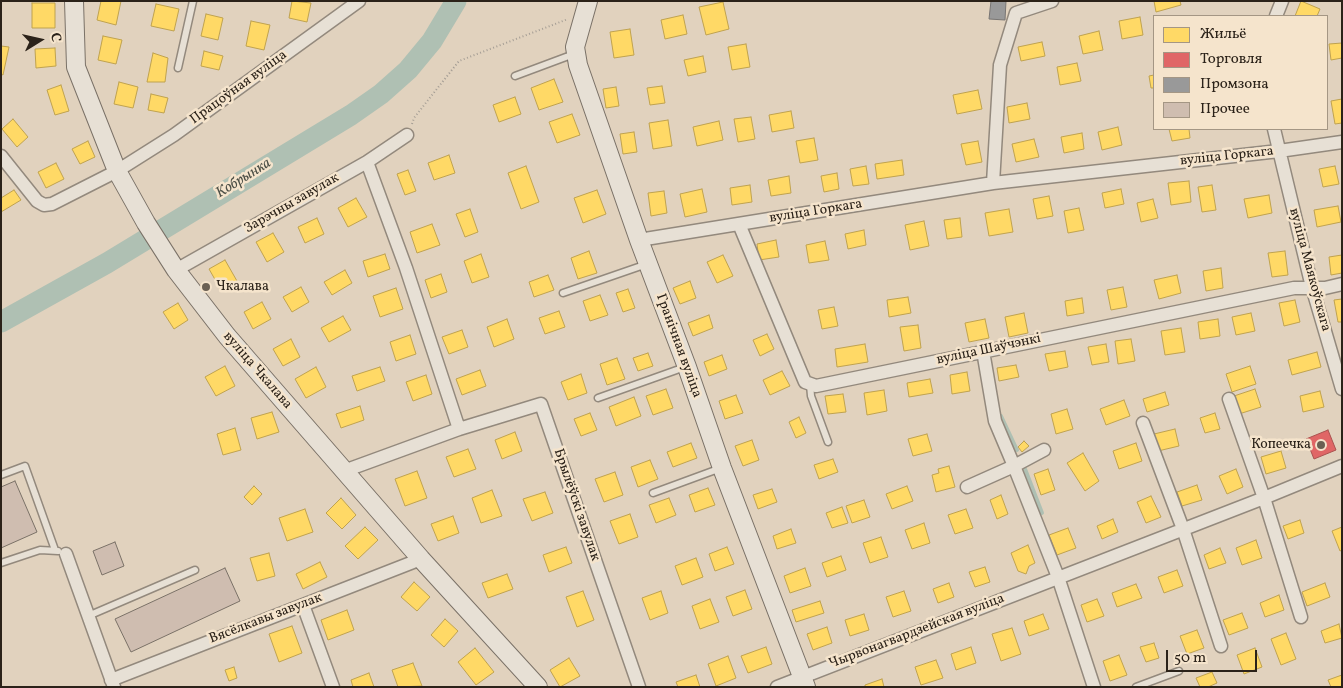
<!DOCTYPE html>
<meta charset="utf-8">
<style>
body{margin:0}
#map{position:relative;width:1343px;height:688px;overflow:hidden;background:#e1d2be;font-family:Vollkorn,serif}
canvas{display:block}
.frame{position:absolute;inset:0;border:2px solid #2b2219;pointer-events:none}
.legend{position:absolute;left:1153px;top:15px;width:175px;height:115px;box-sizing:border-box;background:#f5e4cc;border:1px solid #a49684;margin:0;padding:6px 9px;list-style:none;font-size:15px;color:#2b2219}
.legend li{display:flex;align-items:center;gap:10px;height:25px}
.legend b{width:25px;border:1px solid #a49684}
.north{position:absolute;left:15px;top:15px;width:50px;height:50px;-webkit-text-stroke:4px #f5e4cc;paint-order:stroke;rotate:80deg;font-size:14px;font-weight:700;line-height:20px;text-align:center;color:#2b2219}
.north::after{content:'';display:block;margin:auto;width:18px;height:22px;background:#2b2219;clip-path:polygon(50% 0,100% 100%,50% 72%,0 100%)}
.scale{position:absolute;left:1166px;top:650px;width:91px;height:22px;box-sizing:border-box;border:2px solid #2b2219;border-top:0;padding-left:6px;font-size:15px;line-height:18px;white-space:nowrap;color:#2b2219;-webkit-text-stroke:4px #f5e4cc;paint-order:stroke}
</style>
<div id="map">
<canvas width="1343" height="688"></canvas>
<div class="frame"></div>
<ul class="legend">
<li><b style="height:14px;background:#ffd966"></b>Жильё</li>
<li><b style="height:14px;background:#e06666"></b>Торговля</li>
<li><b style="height:14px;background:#999"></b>Промзона</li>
<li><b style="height:14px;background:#cfbdb0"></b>Прочее</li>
</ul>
<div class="north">С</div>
<div class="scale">50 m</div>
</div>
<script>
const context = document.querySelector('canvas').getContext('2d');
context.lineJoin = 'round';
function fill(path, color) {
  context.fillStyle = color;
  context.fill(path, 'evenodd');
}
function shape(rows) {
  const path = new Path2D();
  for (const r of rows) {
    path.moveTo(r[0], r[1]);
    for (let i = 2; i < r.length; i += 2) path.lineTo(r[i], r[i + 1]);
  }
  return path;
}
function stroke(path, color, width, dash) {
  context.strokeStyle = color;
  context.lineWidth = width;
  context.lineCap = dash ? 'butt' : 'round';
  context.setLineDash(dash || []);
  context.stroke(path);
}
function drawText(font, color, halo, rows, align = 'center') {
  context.font = font + ' Vollkorn,serif';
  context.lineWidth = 5;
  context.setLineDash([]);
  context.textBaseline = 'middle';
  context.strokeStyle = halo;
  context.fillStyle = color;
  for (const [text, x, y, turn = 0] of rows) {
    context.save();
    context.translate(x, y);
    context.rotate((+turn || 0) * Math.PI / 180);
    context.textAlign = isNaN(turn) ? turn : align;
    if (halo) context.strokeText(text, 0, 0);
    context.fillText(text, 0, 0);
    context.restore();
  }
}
const homes = shape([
 [101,1,121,1,116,25,97,20,101,1],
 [292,1,311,3,307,22,289,18,292,1],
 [1154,1,1180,1,1181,5,1156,12,1154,1],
 [1301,1,1320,9,1317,16,1295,16,1301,1],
 [723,2,729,29,706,35,699,7,723,2],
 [32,3,55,3,55,28,32,28,32,3],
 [156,4,179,9,174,31,151,26,156,4],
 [206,14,223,18,218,40,201,36,206,14],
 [683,15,687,34,665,39,661,20,683,15],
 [1140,17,1143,35,1122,39,1119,21,1140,17],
 [251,21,270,25,264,50,246,46,251,21],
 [630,29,634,55,614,58,610,32,630,29],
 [1099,31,1103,50,1083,54,1079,36,1099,31],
 [103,36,122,40,116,64,98,60,103,36],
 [1042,42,1045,56,1021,61,1018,47,1042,42],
 [1342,43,1342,58,1331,60,1329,44,1342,43],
 [746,44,750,67,732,70,728,47,746,44],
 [1,46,9,47,3,75,1,74,1,46],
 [55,48,56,66,36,68,35,49,55,48],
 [204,51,223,56,219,70,201,66,204,51],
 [153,53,168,58,165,82,147,82,153,53],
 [703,56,706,72,688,76,684,60,703,56],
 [1077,63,1081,81,1060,85,1057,67,1077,63],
 [1154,75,1154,88,1151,88,1149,76,1154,75],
 [554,79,563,102,539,110,531,88,554,79],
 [119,82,138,87,133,108,114,104,119,82],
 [61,85,69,111,55,115,47,90,61,85],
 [662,86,665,103,650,105,647,88,662,86],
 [616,87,619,106,606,108,603,89,616,87],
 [978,90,982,109,957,114,953,95,978,90],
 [151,94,168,98,164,113,148,110,151,94],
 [515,97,521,114,499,122,493,105,515,97],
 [1342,99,1342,123,1335,124,1331,101,1342,99],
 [1027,103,1030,119,1009,123,1007,107,1027,103],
 [791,111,794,128,772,132,769,115,791,111],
 [572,114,580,135,557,143,549,122,572,114],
 [751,117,755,139,738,142,734,119,751,117],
 [13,119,28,137,17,147,2,129,13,119],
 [668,120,672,146,653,149,649,123,668,120],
 [719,121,723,140,697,146,693,127,719,121],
 [1118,127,1122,145,1102,150,1098,132,1118,127],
 [1169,129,1189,129,1190,138,1172,141,1169,129],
 [634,132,637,152,623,154,620,134,634,132],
 [1082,133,1084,149,1064,153,1061,137,1082,133],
 [814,138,818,160,800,163,796,141,814,138],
 [1034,139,1039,157,1016,162,1012,144,1034,139],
 [88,141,95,157,80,164,72,149,88,141],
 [978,141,982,162,966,165,961,144,978,141],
 [449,155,455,173,434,180,428,163,449,155],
 [902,160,904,175,877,179,875,164,902,160],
 [56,163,64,179,46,188,38,172,56,163],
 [526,166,539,202,521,209,508,173,526,166],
 [866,166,869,184,853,186,850,169,866,166],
 [1335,166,1339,184,1323,187,1319,169,1335,166],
 [408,170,416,191,405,195,397,174,408,170],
 [837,173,839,189,824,192,821,176,837,173],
 [789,176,791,193,771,196,768,180,789,176],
 [1189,181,1191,202,1171,205,1168,183,1189,181],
 [750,185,752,202,732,205,730,188,750,185],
 [1212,185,1216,210,1202,212,1198,187,1212,185],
 [702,189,707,212,685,217,680,194,702,189],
 [1121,189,1124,204,1105,208,1102,193,1121,189],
 [14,190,21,200,1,212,1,198,14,190],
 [597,190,606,214,583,223,574,198,597,190],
 [664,191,667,213,651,216,648,193,664,191],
 [1269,195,1272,213,1248,218,1244,199,1269,195],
 [1049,196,1053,216,1037,219,1033,199,1049,196],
 [356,198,367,217,348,227,338,208,356,198],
 [1153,199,1158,218,1141,222,1137,203,1153,199],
 [1338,206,1341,222,1317,227,1314,210,1338,206],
 [1079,208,1084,230,1068,233,1064,211,1079,208],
 [470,209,478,232,465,237,456,214,470,209],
 [1009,209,1013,232,989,236,985,213,1009,209],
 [317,218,324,234,305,243,298,227,317,218],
 [960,218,962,237,947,239,944,220,960,218],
 [924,221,929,246,910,250,905,225,924,221],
 [432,224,440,245,417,253,410,232,432,224],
 [864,230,866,245,848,249,845,234,864,230],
 [273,233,284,252,267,262,256,242,273,233],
 [776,240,779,257,759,260,757,244,776,240],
 [825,241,829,260,809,263,806,245,825,241],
 [589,251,597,273,578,279,571,258,589,251],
 [1285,251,1288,275,1272,277,1268,253,1285,251],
 [385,254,390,269,368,277,363,261,385,254],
 [481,254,489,277,472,283,464,261,481,254],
 [723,255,733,276,717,283,707,262,723,255],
 [1342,255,1342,273,1331,275,1329,257,1342,255],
 [225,260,237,281,221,290,209,269,225,260],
 [1221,268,1223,288,1206,291,1203,271,1221,268],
 [345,270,352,283,332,295,324,282,345,270],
 [441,274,447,292,431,298,425,280,441,274],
 [548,275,554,290,534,297,529,282,548,275],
 [1177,275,1181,293,1159,299,1154,280,1177,275],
 [690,281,696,298,680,304,673,288,690,281],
 [301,287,309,302,292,312,283,297,301,287],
 [1123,287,1127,307,1111,310,1107,290,1123,287],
 [396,288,403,309,380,317,373,296,396,288],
 [628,289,635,308,623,312,616,293,628,289],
 [600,295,608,315,590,321,583,301,600,295],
 [908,297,911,313,889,317,887,300,908,297],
 [1082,298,1084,313,1067,316,1065,301,1082,298],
 [1342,299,1342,322,1338,322,1334,300,1342,299],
 [1295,300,1300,322,1284,326,1279,303,1295,300],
 [262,302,271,319,253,329,244,312,262,302],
 [178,303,188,320,174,329,163,312,178,303],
 [834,307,838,326,822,329,818,310,834,307],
 [559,311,565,327,545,334,539,318,559,311],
 [1024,313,1028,333,1009,337,1005,317,1024,313],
 [1251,313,1255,331,1236,335,1232,317,1251,313],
 [709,315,713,328,693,336,688,323,709,315],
 [343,316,351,330,329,342,321,328,343,316],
 [507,319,514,339,494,347,487,327,507,319],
 [985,319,989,338,969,342,965,323,985,319],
 [1218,319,1220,336,1200,339,1198,322,1218,319],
 [918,325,921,348,904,351,900,327,918,325],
 [1181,328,1185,352,1165,355,1161,331,1181,328],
 [462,330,468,347,449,354,442,337,462,330],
 [767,334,774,349,760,356,753,340,767,334],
 [410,335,416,354,396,361,390,342,410,335],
 [291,339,300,357,283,366,273,349,291,339],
 [1131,339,1135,361,1118,364,1115,341,1131,339],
 [865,344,868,362,837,367,835,349,865,344],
 [1106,344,1109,362,1092,365,1088,347,1106,344],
 [1065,351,1068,367,1049,371,1045,354,1065,351],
 [1317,352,1321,367,1292,375,1288,360,1317,352],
 [648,353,653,366,638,371,633,358,648,353],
 [722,355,727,369,709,376,704,362,722,355],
 [617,358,625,379,607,385,600,364,617,358],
 [1016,365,1019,377,999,381,997,368,1016,365],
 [225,366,235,386,216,396,205,377,225,366],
 [1250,366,1256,384,1232,392,1226,374,1250,366],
 [316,367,326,387,306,398,295,379,316,367],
 [380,367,385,381,357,391,352,376,380,367],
 [480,370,486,386,462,395,456,379,480,370],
 [782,371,790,386,770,395,763,380,782,371],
 [967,372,970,391,952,394,950,375,967,372],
 [581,374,587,393,568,400,561,382,581,374],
 [426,375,432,394,413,401,406,382,426,375],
 [930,379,933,393,909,397,907,383,930,379],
 [666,389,673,408,653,415,646,396,666,389],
 [1255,389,1261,407,1239,414,1234,396,1255,389],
 [884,390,887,411,867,415,864,393,884,390],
 [1320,391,1324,407,1303,412,1300,396,1320,391],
 [1165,392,1169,405,1147,412,1143,399,1165,392],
 [843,394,846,412,828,414,825,396,843,394],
 [736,395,743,413,725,419,719,401,736,395],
 [634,397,641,416,616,426,609,407,634,397],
 [1124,400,1130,416,1106,425,1100,409,1124,400],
 [360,406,364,420,341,428,336,414,360,406],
 [1067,409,1073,429,1056,434,1051,414,1067,409],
 [272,412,279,432,257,439,251,418,272,412],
 [590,413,597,430,581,436,574,419,590,413],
 [1215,413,1220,429,1205,433,1200,418,1215,413],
 [799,417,806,433,796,438,789,422,799,417],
 [235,428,241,450,223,455,217,434,235,428],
 [1175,429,1179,446,1158,451,1154,434,1175,429],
 [515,432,522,451,502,459,495,440,515,432],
 [927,434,932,451,913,456,908,439,927,434],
 [752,440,759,460,743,466,735,446,752,440],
 [1024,441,1029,446,1022,452,1018,447,1024,441],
 [691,443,697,458,673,467,667,452,691,443],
 [1136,443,1142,461,1119,469,1113,451,1136,443],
 [468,449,476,469,454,477,446,457,468,449],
 [1281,451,1286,468,1266,474,1261,457,1281,451],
 [1083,453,1099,481,1085,491,1067,463,1083,453],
 [833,459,838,472,819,479,814,465,833,459],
 [650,460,658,479,638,487,631,467,650,460],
 [949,466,955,487,936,492,932,475,939,473,938,469,949,466],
 [1048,469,1055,490,1041,495,1034,474,1048,469],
 [1236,469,1243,487,1227,494,1219,476,1236,469],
 [417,471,427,498,405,506,395,479,417,471],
 [615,472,623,495,604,502,595,479,615,472],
 [1197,485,1202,500,1182,506,1177,492,1197,485],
 [254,486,262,494,252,505,244,497,254,486],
 [907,486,913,501,892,509,886,494,907,486],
 [708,488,715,505,695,512,689,495,708,488],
 [772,489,777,502,758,509,753,495,772,489],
 [492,490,502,516,481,523,472,498,492,490],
 [545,492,553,513,532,521,523,499,545,492],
 [1001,495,1008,514,997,519,990,500,1001,495],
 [1151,496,1161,517,1146,523,1137,502,1151,496],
 [341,498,356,515,342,529,326,513,341,498],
 [669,498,676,515,656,523,649,505,669,498],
 [864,500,870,517,852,523,846,506,864,500],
 [842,507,848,523,832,528,826,513,842,507],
 [305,509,313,532,287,541,279,518,305,509],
 [966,509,973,528,955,534,948,515,966,509],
 [630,514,638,537,619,544,610,521,630,514],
 [453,516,459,533,438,541,431,524,453,516],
 [1113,519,1118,532,1102,539,1097,526,1113,519],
 [1300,520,1304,533,1288,539,1283,526,1300,520],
 [924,523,930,543,912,549,905,530,924,523],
 [365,527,378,540,358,559,345,546,365,527],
 [1342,527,1342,550,1340,551,1332,531,1342,527],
 [1068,528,1076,548,1057,555,1049,535,1068,528],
 [791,529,796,543,777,549,773,536,791,529],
 [881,537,888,557,870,563,863,543,881,537],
 [1256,540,1262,558,1242,565,1236,548,1256,540],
 [1028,545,1035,563,1029,566,1026,574,1018,571,1011,553,1028,545],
 [566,547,572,563,549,572,543,555,566,547],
 [727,547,734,564,715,571,709,554,727,547],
 [1220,548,1226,563,1209,569,1204,555,1220,548],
 [269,553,275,576,257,581,250,558,269,553],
 [841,556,846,570,827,577,822,563,841,556],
 [696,558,703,577,682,585,675,566,696,558],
 [320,562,327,577,303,589,296,574,320,562],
 [985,567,990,582,975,587,969,572,985,567],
 [805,568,811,586,790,593,784,576,805,568],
 [1177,570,1183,586,1164,593,1158,577,1177,570],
 [507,574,513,589,488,598,482,583,507,574],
 [414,582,430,597,417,611,401,597,414,582],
 [949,583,954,597,938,603,933,589,949,583],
 [1325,583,1330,597,1307,606,1302,592,1325,583],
 [1136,584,1142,598,1117,607,1112,593,1136,584],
 [745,590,752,609,733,616,726,597,745,590],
 [583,591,594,620,577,627,566,597,583,591],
 [661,591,668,613,650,620,642,598,661,591],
 [904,591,911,611,893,617,886,597,904,591],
 [1279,595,1284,610,1265,617,1260,603,1279,595],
 [710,599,719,622,700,629,692,606,710,599],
 [1097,599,1104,616,1087,622,1081,605,1097,599],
 [820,601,824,613,796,622,792,610,820,601],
 [347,610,354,630,328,640,321,620,347,610],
 [1242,613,1248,628,1229,635,1223,620,1242,613],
 [864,614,869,630,850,636,845,620,864,614],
 [1043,614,1049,629,1029,636,1024,621,1043,614],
 [445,619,458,631,444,647,431,635,445,619],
 [1339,624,1342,638,1325,643,1321,631,1339,624],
 [292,626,302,653,279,662,269,634,292,626],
 [827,627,832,643,813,650,807,634,827,627],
 [1012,628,1021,654,1001,661,992,634,1012,628],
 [1197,630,1204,648,1187,654,1180,636,1197,630],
 [1286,633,1296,659,1281,665,1271,639,1286,633],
 [1154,643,1159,658,1146,662,1140,647,1154,643],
 [766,647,772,664,748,673,741,656,766,647],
 [971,647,976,663,956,670,951,654,971,647],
 [475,648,494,672,476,685,458,662,475,648],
 [1255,648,1262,667,1244,674,1237,655,1255,648],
 [1119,655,1127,675,1110,681,1103,661,1119,655],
 [728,656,736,678,716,686,708,664,728,656],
 [569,658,580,676,560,687,550,670,569,658],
 [936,660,943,678,921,685,915,667,936,660],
 [413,663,422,686,398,687,392,670,413,663],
 [234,667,237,678,229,681,225,670,234,667],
 [1212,672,1217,683,1208,687,1200,687,1196,678,1212,672],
 [369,673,374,687,353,687,351,680,369,673],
 [696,675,700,687,678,687,676,682,696,675],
 [1342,675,1342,687,1331,687,1328,680,1342,675],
 [882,679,884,687,865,687,865,685,882,679]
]);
fill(homes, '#ffd966');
stroke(homes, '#bfa24f', 1);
const shops = shape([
 [1328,430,1336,450,1314,459,1306,439,1328,430]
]);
fill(shops, '#e06666');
stroke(shops, '#aa524f', 1);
const industry = shape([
 [991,1,1006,1,1005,20,989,19,991,1]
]);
fill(industry, '#999');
stroke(industry, '#787573', 1);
stroke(shape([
 [1001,416,1017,450],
 [1025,469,1042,513]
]), '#afc0b3', 4);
stroke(shape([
 [1,322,107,263,351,115,381,94,408,70,432,41,456,1]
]), '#afc0b3', 21);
const building = shape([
 [15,481,37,532,1,548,1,487,15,481],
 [115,542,124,566,102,575,93,551,115,542],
 [225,568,240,601,131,652,115,619,225,568]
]);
fill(building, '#cfbdb0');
stroke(building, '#7a7167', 1);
const lane = shape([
 [178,68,193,1],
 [515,76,574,54],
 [563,293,647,264],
 [810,384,811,396,828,442],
 [598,398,685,367],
 [1,475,25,466,55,550],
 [653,493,721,468],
 [1,563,40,550,58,551],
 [88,616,195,570],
 [1136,687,1179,671]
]);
const street = shape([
 [1276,16,1282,1],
 [1274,129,1312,287,1342,389],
 [1,156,37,201,44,205,52,204,117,171,174,135,359,1],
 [367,162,406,268,459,429,541,404,639,687],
 [993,183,1000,65,1016,13,1052,1],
 [739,224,805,382,816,386,1294,288,1325,288,1342,284],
 [639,240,993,183,1279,151,1342,142],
 [176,270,367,162,407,135],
 [983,351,995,421,1014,466,1058,577,1094,687],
 [1229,399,1264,498,1301,617],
 [1143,423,1183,529,1221,646],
 [344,471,459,429],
 [967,487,1014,466,1044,450],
 [66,554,114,687],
 [303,605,333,687],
 [111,680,421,559],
 [777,687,1264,498,1342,466]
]);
const secondary = shape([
 [74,1,76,67,117,171,146,223,176,270,227,336,421,559,538,687],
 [588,1,575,47,578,65,639,240,687,367,722,468,806,687]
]);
stroke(lane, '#93897d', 9);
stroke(street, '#93897d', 15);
stroke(secondary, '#7a7167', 20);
stroke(shape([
 [412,124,414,118,459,61,568,19]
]), '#a59e95', 2, [1, 2.5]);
stroke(lane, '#e7e0d5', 6);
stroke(street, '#e7e0d5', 12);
stroke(secondary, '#e7e0d5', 18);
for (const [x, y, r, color] of [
 [206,287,5,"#6b6053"],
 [1321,445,5,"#6b6053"]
]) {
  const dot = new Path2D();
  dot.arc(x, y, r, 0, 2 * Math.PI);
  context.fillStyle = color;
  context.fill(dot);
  stroke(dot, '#f5e4cc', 2);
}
drawText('14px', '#2b2219', '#f5e4cc', [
 ["Працоўная вуліца",239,88,-36],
 ["вуліца Горкага",1227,157,-6],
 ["Зарэчны завулак",292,204,-30],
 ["вуліца Горкага",816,212,-9],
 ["вуліца Маякоўскага",1309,270,75],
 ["Гранічная вуліца",678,346,70],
 ["вуліца Шаўчэнкі",989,350,-12],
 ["вуліца Чкалава",257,371,49],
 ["Брылёўскі завулак",576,505,71],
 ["Вясёлкавы завулак",266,619,-21],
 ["Чырвонагвардзейская вуліца",917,632,-21]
]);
drawText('14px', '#2b2219', '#f5e4cc', [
 ["Чкалава",216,287],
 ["Копеечка",1311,445,"right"]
], 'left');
drawText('italic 15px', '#4c4f46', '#f5e4cc', [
 ["Кобрынка",244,179,-32]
]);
</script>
